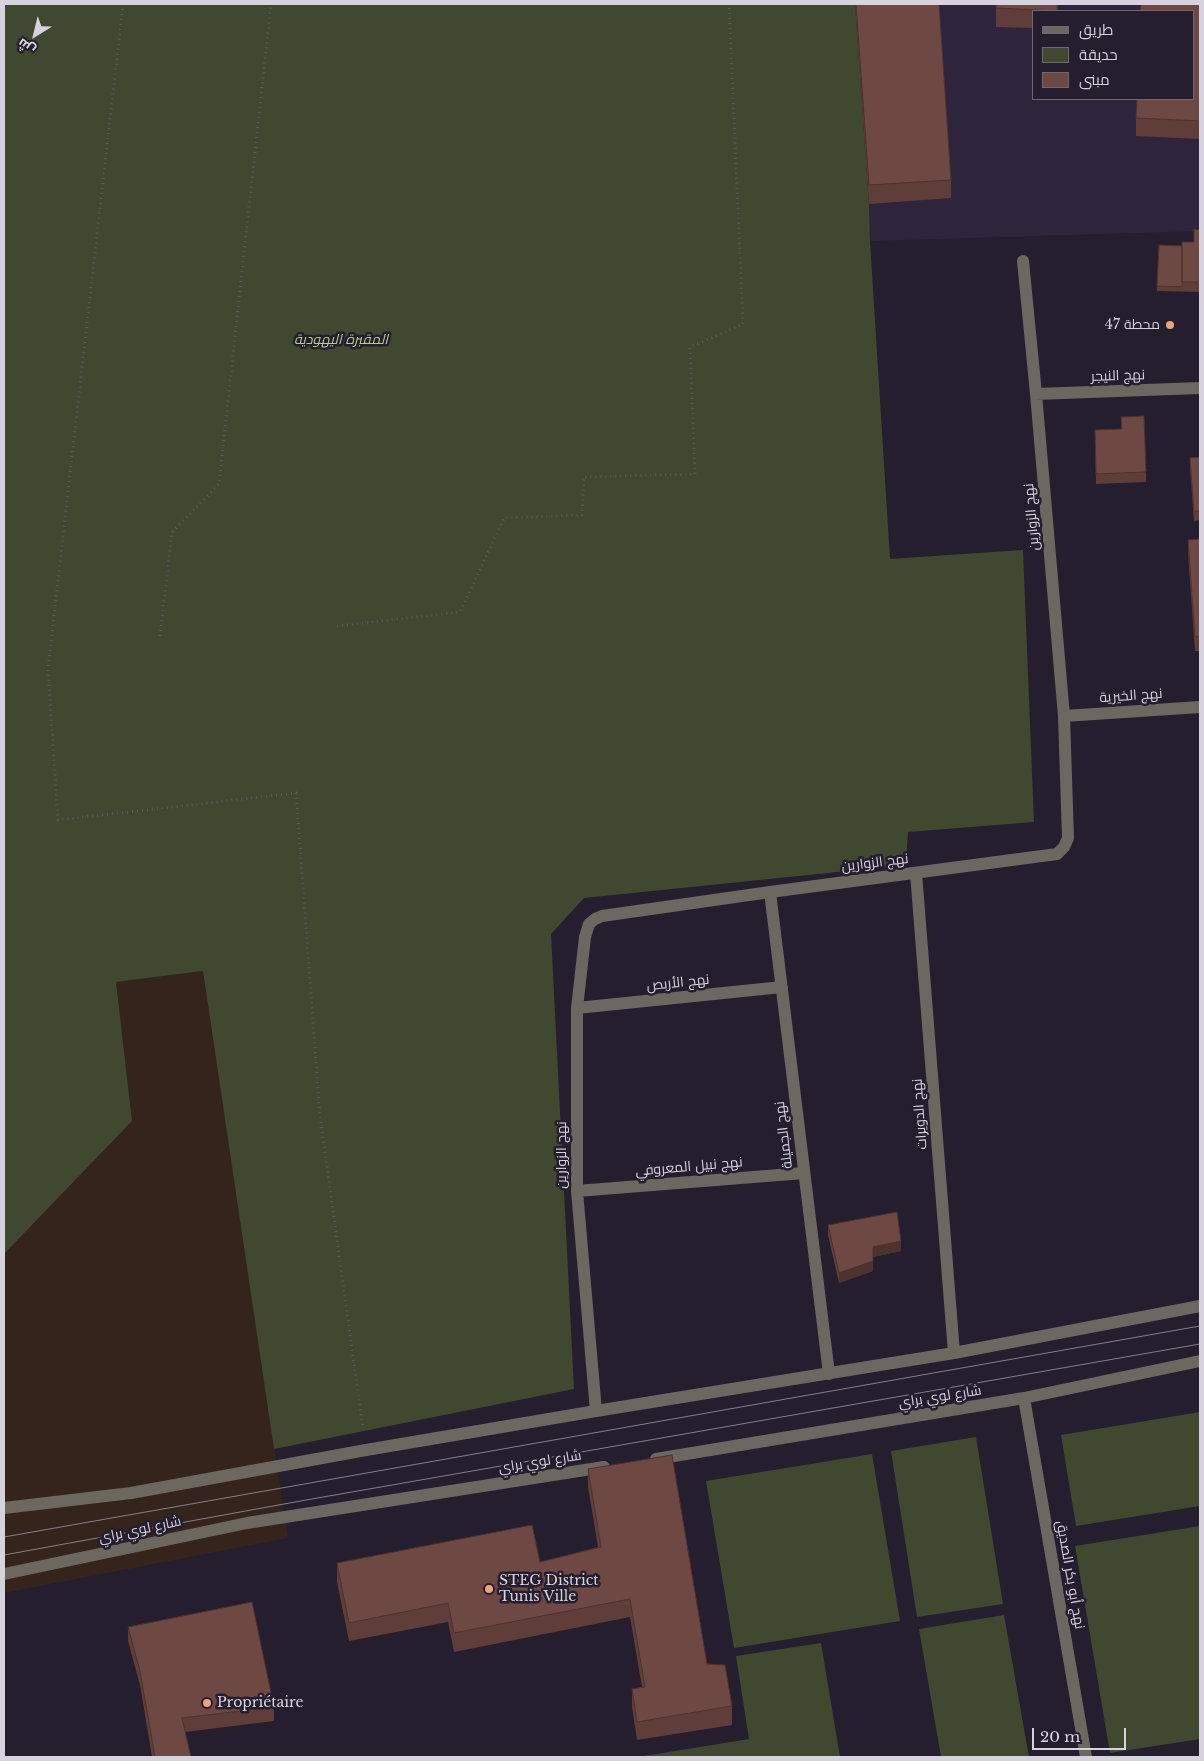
<!DOCTYPE html>
<meta charset="utf-8">
<style>
body{margin:0}
#map{position:relative;width:1204px;height:1761px;overflow:hidden;background:#241e2f;font-family:"Libre Baskerville",Cairo,serif}
canvas{display:block}
.frame{position:absolute;inset:0;border:5px solid #d7d3de;pointer-events:none}
.legend{position:absolute;left:1032px;top:10px;width:162px;height:90px;box-sizing:border-box;background:#241e2f;border:1px solid #6c6675;margin:0;padding:6px 9px;list-style:none;font-size:15px;color:#d7d3de}
.legend li{display:flex;align-items:center;gap:10px;height:25px}
.legend b{width:25px;border:1px solid #6c6675}
.north{position:absolute;left:10px;top:10px;width:50px;height:50px;-webkit-text-stroke:4px #241e2f;paint-order:stroke;rotate:216deg;font-size:14px;font-weight:700;line-height:20px;text-align:center;color:#d7d3de}
.north::after{content:'';display:block;margin:auto;width:18px;height:22px;background:#d7d3de;clip-path:polygon(50% 0,100% 100%,50% 72%,0 100%)}
.scale{position:absolute;left:1032px;top:1728px;width:94px;height:22px;box-sizing:border-box;border:2px solid #d7d3de;border-top:0;padding-left:6px;font-size:15px;line-height:18px;white-space:nowrap;color:#d7d3de;-webkit-text-stroke:4px #241e2f;paint-order:stroke}
</style>
<div id="map">
<canvas width="1204" height="1761"></canvas>
<div class="frame"></div>
<ul class="legend">
<li><b style="height:6px;background:#6c675f"></b>طريق</li>
<li><b style="height:14px;background:#40482f"></b>حديقة</li>
<li><b style="height:14px;background:#6e4842"></b>مبنى</li>
</ul>
<div class="north">ش</div>
<div class="scale">20 m</div>
</div>
<script>
const context = document.querySelector('canvas').getContext('2d');
context.lineJoin = 'round';
function fill(path, color) {
  context.fillStyle = color;
  context.fill(path, 'evenodd');
}
function shape(rows) {
  const path = new Path2D();
  for (const r of rows) {
    path.moveTo(r[0], r[1]);
    for (let i = 2; i < r.length; i += 2) path.lineTo(r[i], r[i + 1]);
  }
  return path;
}
function stroke(path, color, width, dash) {
  context.strokeStyle = color;
  context.lineWidth = width;
  context.lineCap = dash ? 'butt' : 'round';
  context.setLineDash(dash || []);
  context.stroke(path);
}
function drawText(font, color, halo, rows, align = 'center') {
  context.font = font + ' "Libre Baskerville",Cairo,serif';
  context.lineWidth = 5;
  context.setLineDash([]);
  context.textBaseline = 'middle';
  context.strokeStyle = halo;
  context.fillStyle = color;
  for (const [text, x, y, turn = 0] of rows) {
    context.save();
    context.translate(x, y);
    context.rotate((+turn || 0) * Math.PI / 180);
    context.textAlign = isNaN(turn) ? turn : align;
    if (halo) context.strokeText(text, 0, 0);
    context.fillText(text, 0, 0);
    context.restore();
  }
}
fill(shape([
 [855,4,1200,4,1200,231,870,241,869,204],
 [1033,11,1193,11,1193,99,1033,99]
]), '#2e253c');
fill(shape([
 [203,971,288,1538,4,1593,4,1254,132,1121,116,982]
]), '#35241c');
fill(shape([
 [4,4,855,4,869,204,870,241,890,559,1023,550,1034,822,908,832,906,865,584,898,551,934,574,1389,274,1449,203,971,116,982,132,1121,4,1254],
 [1200,1412,1200,1506,1076,1526,1061,1435],
 [976,1437,1003,1604,917,1617,891,1451],
 [872,1454,900,1621,734,1648,706,1481],
 [1200,1526,1200,1739,1110,1753,1075,1546],
 [1004,1615,1029,1757,941,1757,919,1629],
 [821,1643,840,1757,638,1757,749,1739,736,1656]
]), '#40482f');
stroke(shape([
 [123,4,48,669,58,820,296,793,320,1116,363,1429],
 [337,626,460,612,504,518,582,515,584,477,695,474,690,347,743,324,729,4],
 [160,636,172,532,219,484,271,4]
]), '#5d5766', 3, [1, 4]);
stroke(shape([
 [1036,394,1200,388],
 [1064,716,1200,707],
 [916,873,954,1353],
 [770,892,829,1374],
 [577,1008,782,987],
 [577,1191,804,1173],
 [1024,1398,1086,1757],
 [596,1411,577,1191,577,1008,585,937,589,924,595,919,602,916,770,892,1057,854,1064,847,1068,838,1064,716,1036,394,1023,261],
 [656,1459,1024,1398,1200,1361],
 [4,1508,131,1493,366,1450,596,1411,954,1353,1200,1306],
 [4,1574,247,1523,604,1467]
]), '#6c675f', 12);
stroke(shape([
 [4,1537,1200,1326],
 [4,1555,306,1500,1200,1344]
]), '#847f8c', 1);
fill(shape([
 [855,4,939,4,951,180,951,198,869,204],
 [996,4,1058,4,1058,11,1033,11,1033,28,996,27],
 [1200,4,1200,139,1136,136,1136,118],
 [1200,230,1200,292,1157,291,1159,245,1182,246,1194,242],
 [1121,417,1146,472,1146,482,1096,484,1095,430,1121,429],
 [1200,457,1200,520,1194,521,1190,468,1190,458],
 [1200,539,1200,651,1195,651,1188,554,1188,540],
 [828,1225,901,1251,873,1257,873,1271,839,1283,828,1235],
 [588,1469,707,1664,732,1706,732,1725,637,1740,632,1707,632,1689,642,1687,630,1617,454,1652,448,1622,349,1641,337,1582,337,1563,540,1562,598,1547,588,1487],
 [128,1627,274,1707,274,1721,185,1732,191,1757,152,1757,140,1685,128,1641]
]), '#5f3e39');
fill(shape([
 [901,1241,901,1251,873,1257,873,1271,839,1283,839,1273,873,1247]
]), '#4d322e');
const building = shape([
 [856,4,939,4,951,180,869,185,856,4],
 [996,4,1057,4,1057,11,996,8,996,4],
 [1141,4,1200,4,1200,121,1136,118,1137,99,1193,99,1193,11,1140,11,1141,4],
 [1194,229,1200,230,1200,282,1182,282,1182,242,1194,242,1194,229],
 [1159,245,1182,246,1182,287,1157,286,1159,245],
 [1144,416,1146,472,1096,474,1095,430,1122,429,1121,417,1144,416],
 [1200,457,1200,511,1194,511,1190,458,1200,457],
 [1200,539,1200,636,1195,637,1188,540,1200,539],
 [897,1212,901,1241,873,1247,873,1261,839,1273,828,1225,897,1212],
 [672,1455,707,1664,725,1665,732,1706,637,1722,632,1689,645,1687,630,1599,454,1633,448,1603,349,1623,337,1563,532,1525,540,1562,601,1547,588,1469,672,1455],
 [252,1602,274,1707,182,1718,191,1757,155,1757,140,1671,128,1627,252,1602]
]);
fill(building, '#6e4842');
stroke(building, '#4d322e', 1);
for (const [x, y, r, color] of [
 [1170,325,5,"#efa377"],
 [489,1589,5,"#efa377"],
 [207,1703,5,"#efa377"]
]) {
  const dot = new Path2D();
  dot.arc(x, y, r, 0, 2 * Math.PI);
  context.fillStyle = color;
  context.fill(dot);
  stroke(dot, '#241e2f', 2);
}
drawText('14px', '#d7d3de', '#241e2f', [
 ["محطة 47",1160,325,"right"],
 ["STEG District",499,1581],
 ["Tunis Ville",499,1597],
 ["Propriétaire",217,1703]
], 'left');
drawText('italic 14px', '#b9cc8e', '#241e2f', [
 ["المقبرة اليهودية",341,340]
]);
drawText('14px', '#d7d3de', '#241e2f', [
 ["نهج النيجر",1118,376,-2],
 ["نهج الزوارين",1032,517,-95],
 ["نهج الخيرية",1131,696,-4],
 ["نهج الزوارين",875,863,-7],
 ["نهج الأربص",678,983,-6],
 ["نهج الدويرات",920,1114,-94],
 ["نهج الجميلة",784,1135,-97],
 ["نهج الزوارين",562,1155,-90],
 ["نهج نبيل المعروفي",689,1167,-5],
 ["شارع لوي براي",940,1397,-9],
 ["شارع لوي براي",540,1462,-9],
 ["شارع لوي براي",140,1530,-12],
 ["نهج أبو بكر الصديق",1070,1575,80]
]);
</script>
